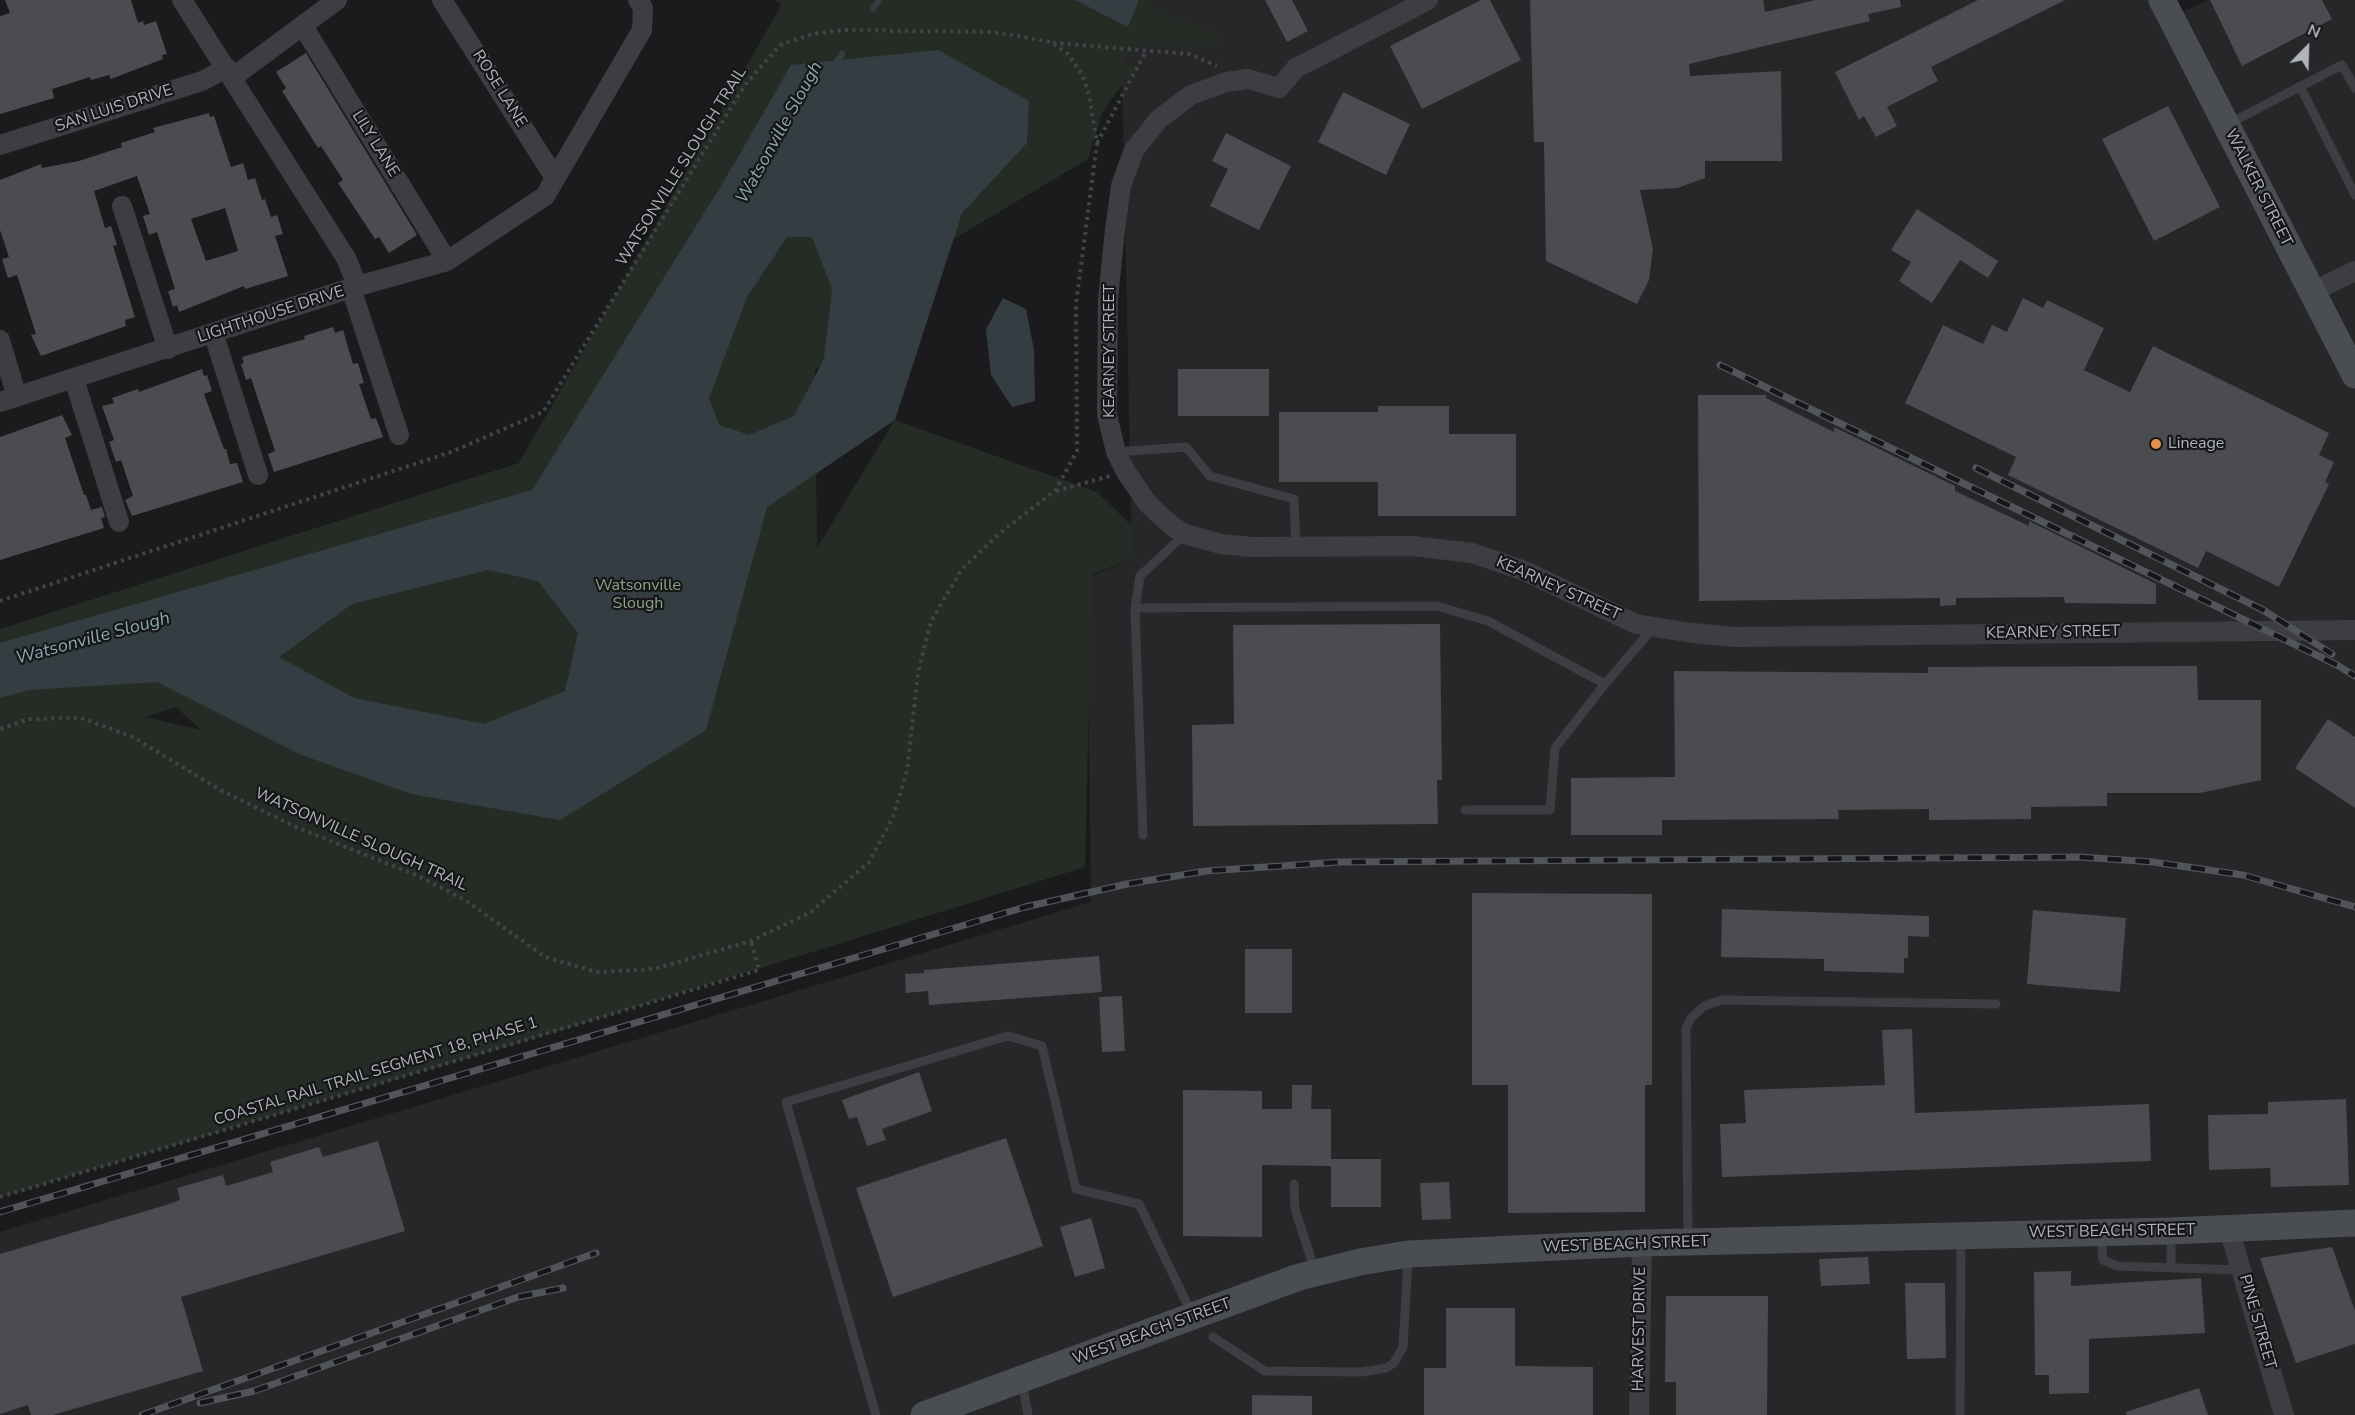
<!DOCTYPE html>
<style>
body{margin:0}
#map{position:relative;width:2355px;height:1415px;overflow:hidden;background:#1b1b1d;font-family:"Nunito Sans",sans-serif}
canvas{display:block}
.north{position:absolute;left:2277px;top:18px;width:60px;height:60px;-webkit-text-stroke:4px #161618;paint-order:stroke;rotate:23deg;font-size:16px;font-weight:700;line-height:24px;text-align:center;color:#afb5bb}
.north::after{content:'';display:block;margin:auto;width:21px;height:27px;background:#afb5bb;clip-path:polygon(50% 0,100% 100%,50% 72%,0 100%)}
</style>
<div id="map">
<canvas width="2355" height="1415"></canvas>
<div class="north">N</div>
</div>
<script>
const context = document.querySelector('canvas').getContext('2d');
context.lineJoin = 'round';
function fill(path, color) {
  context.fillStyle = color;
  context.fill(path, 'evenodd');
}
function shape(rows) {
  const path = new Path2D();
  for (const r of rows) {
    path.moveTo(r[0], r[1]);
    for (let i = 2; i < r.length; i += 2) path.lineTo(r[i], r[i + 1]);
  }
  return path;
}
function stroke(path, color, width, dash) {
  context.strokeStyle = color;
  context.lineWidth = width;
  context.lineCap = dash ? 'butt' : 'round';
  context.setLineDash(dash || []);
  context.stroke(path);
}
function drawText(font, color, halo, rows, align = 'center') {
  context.font = font + ' "Nunito Sans",sans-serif';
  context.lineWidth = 4.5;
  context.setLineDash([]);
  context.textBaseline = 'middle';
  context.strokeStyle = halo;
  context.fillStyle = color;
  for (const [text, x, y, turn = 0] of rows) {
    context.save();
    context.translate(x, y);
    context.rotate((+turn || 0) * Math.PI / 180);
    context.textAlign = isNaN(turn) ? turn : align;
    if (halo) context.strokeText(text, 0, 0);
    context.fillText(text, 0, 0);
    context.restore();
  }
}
fill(shape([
 [1155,0,2176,0,2183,12,2209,0,2355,0,2355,1415,0,1415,0,1232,1091,902,1087,578,1132,559,1122,66]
]), '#27272a');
fill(shape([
 [775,0,1155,0,1151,9,1217,32,1217,46,1132,46,1124,62,1140,70,1119,89,1102,113,1088,159,930,253,880,346,815,369,817,548,895,420,1097,492,1132,526,1132,559,1092,574,1085,867,575,1026,0,1197,0,629,519,463,778,11,781,4],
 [176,707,201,730,145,717]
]), '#252c25');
fill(shape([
 [1075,0,1139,0,1128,27],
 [938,50,1029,101,1027,143,962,213,895,420,767,507,706,730,560,820,411,794,299,754,157,682,29,690,0,698,0,643,532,490,727,176,791,65],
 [787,237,812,237,832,289,824,359,794,416,749,435,719,425,709,398,747,297],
 [488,570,538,581,578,633,565,691,484,724,354,698,279,657,352,604],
 [1003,298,1026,309,1034,350,1035,401,1012,407,991,375,986,329]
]), '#343e42');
stroke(shape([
 [873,9,879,0],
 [834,66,842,54]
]), '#343e42', 6);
fill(shape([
 [5,0,131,0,138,23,143,21,144,25,156,21,167,54,162,55,163,59,111,79,109,75,91,80,90,77,52,89,54,98,0,114,0,16,10,13],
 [1265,0,1292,0,1308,31,1287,42],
 [1481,0,1490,0,1521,60,1422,109,1390,46],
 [1530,0,1763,0,1765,12,1815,0,1900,0,1901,7,1868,14,1870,21,1689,64,1690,76,1781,71,1782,161,1705,161,1705,178,1677,188,1640,190,1653,249,1649,280,1637,304,1546,261,1544,142,1534,142],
 [1978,0,2065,0,1931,67,1938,81,1887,107,1897,126,1876,137,1864,116,1859,120,1835,72],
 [2210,0,2322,0,2332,19,2242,66],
 [306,53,417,235,389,253,379,237,375,239,348,198,338,183,343,180,321,146,318,148,282,91,286,88,276,72],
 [1343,92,1410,124,1386,175,1318,142],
 [2168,106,2220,207,2154,241,2102,139],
 [209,113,210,117,214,116,231,167,243,163,248,180,255,178,262,200,265,199,271,217,277,215,283,234,275,236,288,276,245,289,244,286,179,312,177,305,173,307,168,291,175,289,157,232,149,235,143,216,150,214,137,176,94,191,105,228,111,226,117,245,113,246,135,317,125,320,126,326,41,356,31,335,36,334,17,275,8,278,2,259,9,257,0,230,0,180,41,164,42,168,79,161,122,147,121,143,155,132,153,128],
 [225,208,238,251,206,261,191,219],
 [1226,133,1291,166,1259,230,1210,206,1228,169,1212,161],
 [1917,209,1998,261,1988,278,1960,260,1932,303,1899,281,1911,262,1891,250],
 [2023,298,2043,308,2047,300,2104,328,2084,370,2130,392,2153,346,2329,433,2319,455,2334,462,2325,482,2329,484,2279,587,2206,551,2198,568,2008,475,2016,457,1905,403,1943,325,1983,344,1992,325,2007,332],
 [333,327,335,333,343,330,353,364,358,363,364,383,359,384,371,419,376,418,383,437,274,472,268,454,275,451,251,378,246,380,241,364,244,363,242,357,305,339,304,336],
 [202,369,204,376,207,375,212,391,204,394,224,449,226,449,230,464,237,463,243,482,132,516,125,500,133,496,121,460,116,462,109,442,114,440,102,406,114,403,112,398,138,389,139,392],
 [1178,369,1269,369,1269,416,1178,416],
 [1698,395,1766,395,1766,398,1834,432,1834,427,1955,486,1955,491,2029,526,2029,521,2156,584,2156,604,2065,603,2064,597,1956,598,1956,605,1940,606,1940,598,1699,601],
 [1378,406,1449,406,1449,434,1516,434,1516,516,1378,516,1378,482,1279,482,1279,412,1378,412],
 [62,415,72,435,65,438,84,495,86,495,91,510,102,507,105,517,101,518,104,528,0,560,0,437],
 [1440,624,1442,780,1437,780,1438,824,1193,826,1192,725,1234,724,1233,625],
 [2197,666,2198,700,2261,700,2261,780,2200,793,2107,793,2107,806,2031,807,2031,819,1929,820,1929,809,1838,810,1839,819,1662,820,1662,835,1571,835,1571,778,1675,777,1674,671,1928,673,1928,667],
 [2328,719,2355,737,2355,808,2295,768],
 [1472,893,1652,894,1652,1085,1645,1085,1645,1212,1508,1213,1508,1085,1472,1085],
 [1722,909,1929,916,1929,937,1908,936,1908,958,1904,958,1904,973,1824,971,1824,959,1721,957],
 [2033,910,2126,918,2120,992,2027,984],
 [1245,949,1292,949,1292,1013,1245,1013],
 [1099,956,1102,992,929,1005,928,991,906,993,905,974,924,973,924,970],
 [1122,996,1125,1051,1102,1052,1099,997],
 [1912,1029,1915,1113,2149,1104,2151,1161,1722,1177,1720,1124,1746,1123,1744,1090,1885,1085,1882,1030],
 [919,1072,932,1111,882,1129,886,1140,867,1146,857,1117,849,1119,842,1100],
 [1292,1085,1312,1085,1311,1109,1331,1109,1331,1166,1262,1165,1262,1237,1183,1236,1183,1090,1262,1091,1262,1109,1292,1109],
 [2346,1099,2349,1185,2271,1187,2270,1168,2209,1170,2208,1115,2268,1114,2268,1102],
 [1006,1138,1043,1246,893,1297,856,1188],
 [378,1141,405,1231,181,1297,203,1371,53,1415,31,1415,28,1405,0,1414,0,1254,166,1205,180,1200,177,1188,223,1175,226,1186,273,1172,270,1162,319,1147,323,1157],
 [1331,1159,1381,1159,1381,1207,1331,1207],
 [1449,1182,1451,1219,1422,1220,1420,1183],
 [1091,1218,1105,1268,1075,1277,1060,1227],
 [2332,1247,2355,1311,2355,1344,2296,1363,2260,1258],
 [1868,1257,1870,1284,1821,1286,1819,1259],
 [2071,1271,2071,1286,2201,1278,2205,1333,2089,1339,2089,1393,2049,1394,2049,1375,2035,1375,2034,1272],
 [1905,1283,1945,1283,1946,1358,1907,1359],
 [1666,1296,1768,1296,1767,1415,1676,1415,1676,1382,1665,1382],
 [1446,1308,1515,1308,1515,1366,1593,1367,1593,1415,1424,1415,1424,1368,1446,1368],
 [2199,1388,2208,1415,2127,1415,2126,1412],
 [1252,1395,1312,1396,1312,1415,1252,1415]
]), '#4a4c4f');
stroke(shape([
 [1053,43,1190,54,1217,66],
 [1097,143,1146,51],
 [1056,491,1110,476],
 [0,601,451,452,543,412,745,85,780,45,813,34,842,30,994,32,1051,42,1068,54,1083,76,1089,95,1097,143,1076,304,1077,451,1055,491,1001,532,962,569,931,621,918,673,907,771,893,817,869,862,811,912,751,941,654,969,597,972,545,957,465,900,416,875,298,828,222,791,133,737,81,718,29,719,0,729],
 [0,1197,759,970,751,941]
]), '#424548', 4, [3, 4.5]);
stroke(shape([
 [2300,86,2355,195],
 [2228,124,2342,65,2355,88],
 [1116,452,1186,447,1210,476,1294,499,1296,547],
 [1185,534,1140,576,1135,608,1437,606,1488,621,1605,684,1653,628],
 [1135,608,1143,835],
 [1465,810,1550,810,1555,748,1605,684],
 [1294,1184,1295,1209,1315,1271],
 [2171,1233,2171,1267],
 [2101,1235,2103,1260,2117,1266,2242,1270],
 [1688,1240,1686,1028,1691,1018,1704,1006,1722,1000,1996,1004],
 [1213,1337,1265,1371,1362,1372,1386,1368,1394,1363,1403,1347,1408,1258],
 [1022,1382,1028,1415],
 [876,1415,786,1102,1008,1036,1042,1046,1076,1189,1139,1204,1192,1314],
 [1960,1415,1961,1238]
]), '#3c3e41', 9);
stroke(shape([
 [182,0,346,258,358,287],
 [442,0,555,178],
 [1428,0,1296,68,1279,88,1248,79,1226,82,1191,95,1159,119,1134,150,1121,186,1115,230,1108,299,1107,415,1116,452,1126,472,1148,504,1172,526,1185,534,1221,544,1252,547,1413,546,1472,553,1525,571,1636,624,1692,633,1735,637,2355,630],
 [303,26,447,261],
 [233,77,337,0],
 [0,145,202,81,227,68],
 [122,206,168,349],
 [351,288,399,435],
 [2312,292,2355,271],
 [214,335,258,475],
 [0,340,17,397],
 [74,379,119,522],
 [0,402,351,288,447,261,545,196,642,30,643,8,638,0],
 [2229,1229,2284,1415],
 [1639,1415,1642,1243]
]), '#3c3e41', 20);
stroke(shape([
 [2162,0,2355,375],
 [924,1415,1299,1277,1360,1262,1408,1254,1642,1243,2171,1231,2355,1223]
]), '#4a4d51', 27);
const rail = shape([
 [1720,365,2337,665,2355,676],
 [1976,468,2263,610,2332,654],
 [0,1212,1025,907,1127,884,1206,871,1340,862,2080,857,2153,862,2243,875,2355,907],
 [200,1403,254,1391,518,1297,563,1288],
 [142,1415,596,1253]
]);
stroke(rail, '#515458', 7);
stroke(rail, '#161618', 4.5, [14]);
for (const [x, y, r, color] of [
 [2156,444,6,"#e09150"]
]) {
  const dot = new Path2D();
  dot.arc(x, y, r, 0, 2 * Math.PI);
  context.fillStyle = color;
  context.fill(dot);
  stroke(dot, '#161618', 2);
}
drawText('16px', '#afb5bb', '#161618', [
 ["ROSE LANE",499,89,58],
 ["SAN LUIS DRIVE",114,109,-18],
 ["LILY LANE",375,144,58],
 ["WATSONVILLE SLOUGH TRAIL",682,167,-58],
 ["WALKER STREET",2258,188,63],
 ["LIGHTHOUSE DRIVE",271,315,-18],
 ["KEARNEY STREET",1110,351,-90],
 ["KEARNEY STREET",1558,589,24],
 ["KEARNEY STREET",2053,633,-1],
 ["WATSONVILLE SLOUGH TRAIL",361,840,24],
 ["COASTAL RAIL TRAIL SEGMENT 18, PHASE 1",376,1072,-17],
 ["WEST BEACH STREET",2112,1232,-1],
 ["WEST BEACH STREET",1626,1245,-2],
 ["PINE STREET",2257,1322,74],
 ["HARVEST DRIVE",1640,1329,-89],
 ["WEST BEACH STREET",1152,1332,-20]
]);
drawText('16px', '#afb5bb', '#161618', [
 ["Lineage",2168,444]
], 'left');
drawText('16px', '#8ca388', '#161618', [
 ["Watsonville",638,586],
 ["Slough",638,604]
]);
drawText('italic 18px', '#8aa7b1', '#161618', [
 ["Watsonville Slough",780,133,-61],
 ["Watsonville Slough",93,639,-15]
]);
</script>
